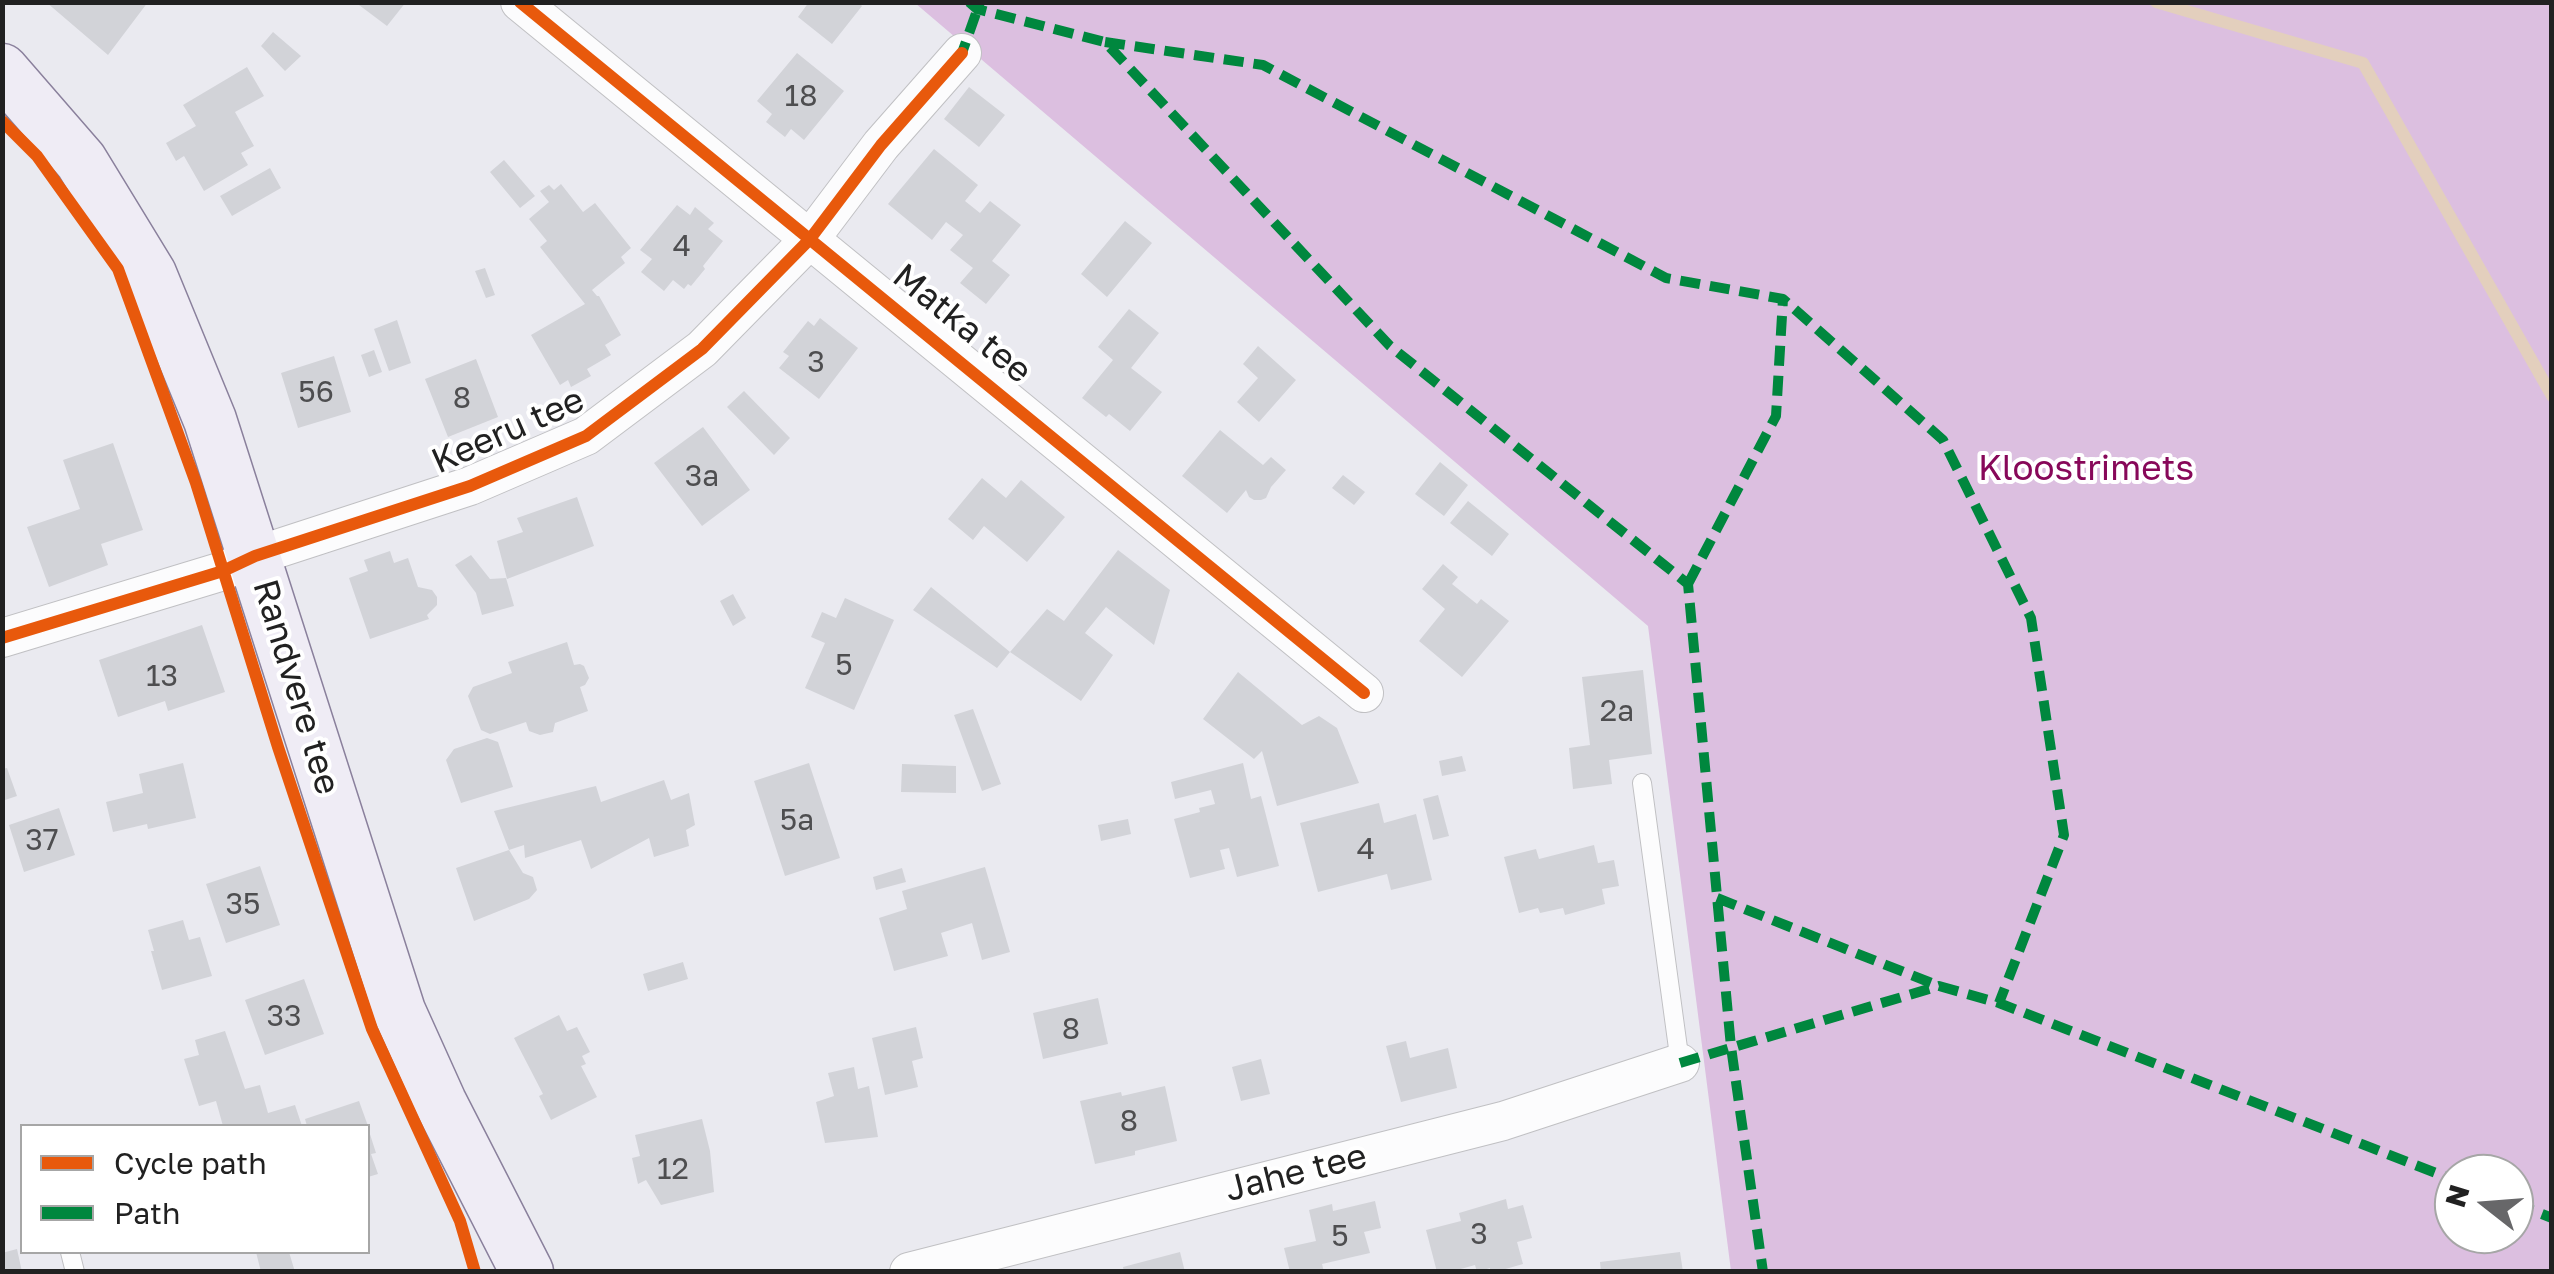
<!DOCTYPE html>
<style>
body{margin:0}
#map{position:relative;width:2554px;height:1274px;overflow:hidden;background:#eaeaf0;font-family:"Golos Text",sans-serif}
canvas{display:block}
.frame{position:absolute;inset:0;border:5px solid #212121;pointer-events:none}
.legend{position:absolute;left:20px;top:1124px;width:350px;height:130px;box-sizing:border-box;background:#fff;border:2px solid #a6a6a6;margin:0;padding:12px 18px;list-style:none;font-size:30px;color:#212121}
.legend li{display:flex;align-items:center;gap:20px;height:50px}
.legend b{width:50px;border:2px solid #a6a6a6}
.north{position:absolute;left:2434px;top:1154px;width:100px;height:100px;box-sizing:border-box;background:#fff;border:2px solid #a6a6a6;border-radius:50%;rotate:287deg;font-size:28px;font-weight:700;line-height:40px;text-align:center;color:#212121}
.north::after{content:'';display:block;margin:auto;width:35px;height:45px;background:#676769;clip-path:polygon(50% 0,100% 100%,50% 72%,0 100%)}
</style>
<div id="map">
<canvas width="2554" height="1274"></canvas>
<div class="frame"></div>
<ul class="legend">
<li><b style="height:12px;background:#e8590c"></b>Cycle path</li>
<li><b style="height:12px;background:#00873e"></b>Path</li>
</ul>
<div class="north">N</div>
</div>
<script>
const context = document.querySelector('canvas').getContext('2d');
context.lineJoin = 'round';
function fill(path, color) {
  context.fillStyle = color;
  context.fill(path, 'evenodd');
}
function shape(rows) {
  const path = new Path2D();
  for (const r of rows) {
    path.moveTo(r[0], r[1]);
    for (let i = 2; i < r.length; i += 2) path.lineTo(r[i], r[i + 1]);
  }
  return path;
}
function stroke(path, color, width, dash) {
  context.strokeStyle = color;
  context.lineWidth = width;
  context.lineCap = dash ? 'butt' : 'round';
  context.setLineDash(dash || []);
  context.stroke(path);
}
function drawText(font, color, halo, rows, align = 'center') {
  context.font = font + ' "Golos Text",sans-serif';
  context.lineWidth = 8;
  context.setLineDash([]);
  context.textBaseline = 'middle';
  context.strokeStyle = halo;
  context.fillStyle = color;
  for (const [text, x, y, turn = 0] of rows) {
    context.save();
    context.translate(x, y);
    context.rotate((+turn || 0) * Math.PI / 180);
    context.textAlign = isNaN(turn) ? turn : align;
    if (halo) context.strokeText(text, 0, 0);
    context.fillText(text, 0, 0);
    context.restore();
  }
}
fill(shape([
 [915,3,2551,3,2551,1271,1731,1271,1648,626],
 [2454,1174,2514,1174,2514,1234,2454,1234]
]), '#dcbfe0');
stroke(shape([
 [2156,2,2363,63,2552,396]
]), '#e3cfbd', 12);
fill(shape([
 [46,2,148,2,108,55],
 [355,2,406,2,387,26],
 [809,2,858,2,862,6,832,44,798,17],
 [273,32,301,56,285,71,261,46],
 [797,53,844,91,804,140,791,129,785,137,766,122,772,114,757,101],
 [247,67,264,96,235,112,254,146,241,153,248,165,204,191,184,156,176,161,166,143,196,126,183,105],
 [969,87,1005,115,979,147,944,119],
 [934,149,978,185,965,201,980,213,990,201,1021,225,992,261,1010,275,986,304,960,283,973,268,950,250,963,235,946,222,932,240,888,204],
 [504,160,535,196,520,208,490,172],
 [270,168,281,188,232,216,220,196],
 [561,184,583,212,595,203,631,248,621,257,625,263,592,290,597,296,599,296,621,335,605,345,611,355,587,369,591,376,571,387,568,380,560,385,531,335,585,304,540,247,547,241,529,219,549,202,540,191,549,185,554,190],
 [677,205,690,215,695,207,714,223,708,229,723,241,703,266,705,269,691,286,688,284,684,289,673,280,664,291,641,272,652,259,640,250],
 [1125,221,1152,243,1107,297,1081,274],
 [485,268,495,295,486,298,475,271],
 [1129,309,1159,333,1131,368,1162,392,1130,431,1109,414,1106,417,1082,398,1113,360,1098,347],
 [820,318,858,348,819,399,779,368,789,356,783,352,808,321,814,326],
 [397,320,411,363,389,371,374,329],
 [1258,346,1296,380,1259,422,1237,402,1258,378,1243,364],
 [374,350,382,372,369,377,361,355],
 [334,356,351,412,298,428,281,373],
 [476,359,498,417,448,437,425,379],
 [744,391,790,438,774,455,727,407],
 [703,427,750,490,702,526,654,463],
 [1220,430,1263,465,1271,457,1286,470,1271,487,1266,498,1261,500,1254,500,1249,497,1246,490,1227,513,1182,476],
 [113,443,143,530,101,544,108,565,49,587,27,527,80,509,63,460],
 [1440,462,1468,485,1444,516,1415,494],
 [1343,475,1365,492,1354,505,1332,488],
 [982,478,1006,498,1021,480,1065,517,1027,562,984,526,973,540,948,519],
 [577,497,594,546,507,579,497,541,523,532,517,518],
 [1468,501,1509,534,1492,556,1450,523],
 [1118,550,1170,590,1154,645,1106,607,1085,633,1113,655,1081,701,1010,652,1047,609,1064,621],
 [390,551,394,563,408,558,418,587,432,590,437,597,437,605,427,615,429,619,370,639,349,578,368,571,364,560],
 [471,555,490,579,506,578,514,606,482,615,476,593,455,565],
 [1443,564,1458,577,1452,584,1477,604,1481,599,1509,621,1462,677,1419,641,1445,609,1422,589],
 [931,587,1010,652,997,668,913,610],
 [733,594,746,618,733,626,720,601],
 [845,598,894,620,854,710,805,688,825,643,811,637,822,612,836,618],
 [202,625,225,692,168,711,165,701,118,717,99,660],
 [567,642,574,665,580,664,584,666,589,678,585,685,580,687,588,711,555,723,553,732,540,735,529,731,526,722,490,734,481,730,468,696,473,687,512,673,508,662],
 [1643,670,1652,754,1609,760,1612,784,1573,789,1569,748,1590,745,1582,677],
 [1238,672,1302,725,1319,716,1337,728,1359,783,1277,806,1262,751,1254,759,1203,719],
 [973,709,1001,784,982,791,954,715],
 [487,738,498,742,513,787,461,803,446,760,454,749],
 [1462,756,1466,771,1442,776,1439,761],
 [183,763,196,818,148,829,147,824,113,832,106,802,143,793,139,774],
 [809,763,840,858,785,876,754,781],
 [1243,763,1251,799,1261,796,1279,866,1237,877,1229,848,1220,850,1225,869,1190,878,1174,819,1200,812,1199,808,1215,804,1211,790,1175,799,1171,782],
 [902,764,956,766,956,793,901,792],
 [7,768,17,796,2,801,2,769],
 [664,780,671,800,689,793,695,825,686,830,689,846,654,857,649,838,591,869,581,840,525,858,524,845,509,850,494,811,596,786,601,802],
 [1438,795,1449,836,1433,840,1423,799],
 [1379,803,1384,823,1416,814,1432,880,1391,890,1387,874,1318,892,1300,823],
 [59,808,75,855,24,872,9,825],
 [1128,819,1131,834,1101,841,1098,825],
 [1594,845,1598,863,1614,860,1619,886,1602,889,1605,904,1565,915,1563,908,1540,913,1538,908,1519,913,1504,857,1536,849,1539,859],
 [509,850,523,873,533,877,537,890,529,899,474,921,456,868],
 [260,866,280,925,226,943,206,884],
 [985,867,1010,952,982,960,972,923,941,933,948,956,894,971,879,918,907,909,902,891],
 [902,868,906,882,876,890,873,877],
 [183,920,189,940,200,937,212,976,162,990,151,951,154,951,148,930],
 [683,962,688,979,648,991,643,974],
 [304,979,324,1034,265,1055,245,1000],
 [1098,998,1108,1044,1043,1059,1033,1013],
 [559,1015,567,1031,577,1027,590,1052,582,1056,586,1064,581,1066,597,1097,551,1120,539,1096,543,1094,514,1038],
 [916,1027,923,1058,912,1061,918,1087,885,1095,872,1038],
 [225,1031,245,1089,260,1085,268,1113,295,1105,302,1126,223,1126,216,1101,199,1106,184,1059,199,1055,195,1040],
 [1406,1041,1410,1058,1448,1048,1457,1088,1401,1102,1386,1046],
 [1261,1059,1270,1094,1241,1101,1232,1067],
 [854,1067,858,1089,869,1086,878,1137,825,1143,816,1102,834,1096,828,1073],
 [1165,1086,1177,1141,1135,1151,1135,1155,1095,1164,1080,1101,1121,1092,1122,1096],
 [359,1101,368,1126,307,1126,305,1119],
 [702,1119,710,1151,714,1192,661,1205,646,1180,638,1184,632,1158,640,1156,635,1135],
 [368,1128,376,1153,371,1154,378,1174,368,1177],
 [1506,1199,1508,1209,1523,1205,1532,1238,1517,1242,1523,1264,1495,1272,1490,1272,1490,1268,1477,1272,1475,1265,1450,1272,1437,1272,1426,1230,1461,1221,1459,1213],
 [1375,1201,1381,1228,1364,1232,1370,1253,1322,1264,1324,1272,1290,1272,1284,1248,1316,1241,1309,1210,1332,1204,1333,1211],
 [17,1249,22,1272,2,1272,2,1253],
 [256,1252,289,1252,295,1272,261,1272],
 [1180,1252,1185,1272,1124,1272,1123,1267],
 [1680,1252,1683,1272,1601,1272,1600,1262]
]), '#d2d3d8');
const service = shape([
 [1642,783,1680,1063],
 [70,1252,75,1272]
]);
const minor = shape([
 [520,2,1364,693],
 [2,638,223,571,255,556,470,486,586,436,702,349,810,239,881,145,962,53],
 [909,1272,1503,1121,1680,1063]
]);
const secondary = shape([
 [2,70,81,161,150,274,210,420,399,1011,440,1102,527,1272]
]);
stroke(service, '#c0c0c3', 20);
stroke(minor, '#c0c0c3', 40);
stroke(secondary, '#8a809c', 55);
stroke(service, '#fcfcfd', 18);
stroke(minor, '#fcfcfd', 38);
stroke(secondary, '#efecf5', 52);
stroke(shape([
 [969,2,977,9,1105,42,1390,346,1688,584,1731,1047,1763,1272],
 [1105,42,1263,65,1666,278,1783,299,1943,440,2031,618,2064,835,1999,1003],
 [956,59,962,53,980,2],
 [1688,584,1776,416,1783,299],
 [1717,898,1939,986],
 [1680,1063,1939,986,1999,1003,2454,1180],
 [2514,1203,2552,1218]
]), '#00873e', 10, [20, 10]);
stroke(shape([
 [520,2,1364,693],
 [2,121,37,156,118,269,196,483,278,747,372,1029,460,1221,475,1272],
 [2,638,223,571,255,556,470,486,586,436,702,349,810,239,881,145,962,53]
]), '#e8590c', 12);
drawText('30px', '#4e4e50', null, [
 ["18",801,96],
 ["4",682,246],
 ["3",816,362],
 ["56",316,392],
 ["8",462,398],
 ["3a",702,476],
 ["5",844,665],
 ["13",162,676],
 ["2a",1617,711],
 ["5a",797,820],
 ["37",42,840],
 ["4",1366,849],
 ["35",243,904],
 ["33",284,1016],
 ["8",1071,1029],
 ["8",1129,1121],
 ["12",673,1169],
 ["3",1479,1234],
 ["5",1340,1236]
]);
drawText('35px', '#212121', '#fff', [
 ["Matka tee",962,324,39],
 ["Keeru tee",508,431,-24],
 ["Randvere tee",296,687,73],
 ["Jahe tee",1296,1173,-14]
]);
drawText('35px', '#870859', '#fff', [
 ["Kloostrimets",2086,469]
]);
</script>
